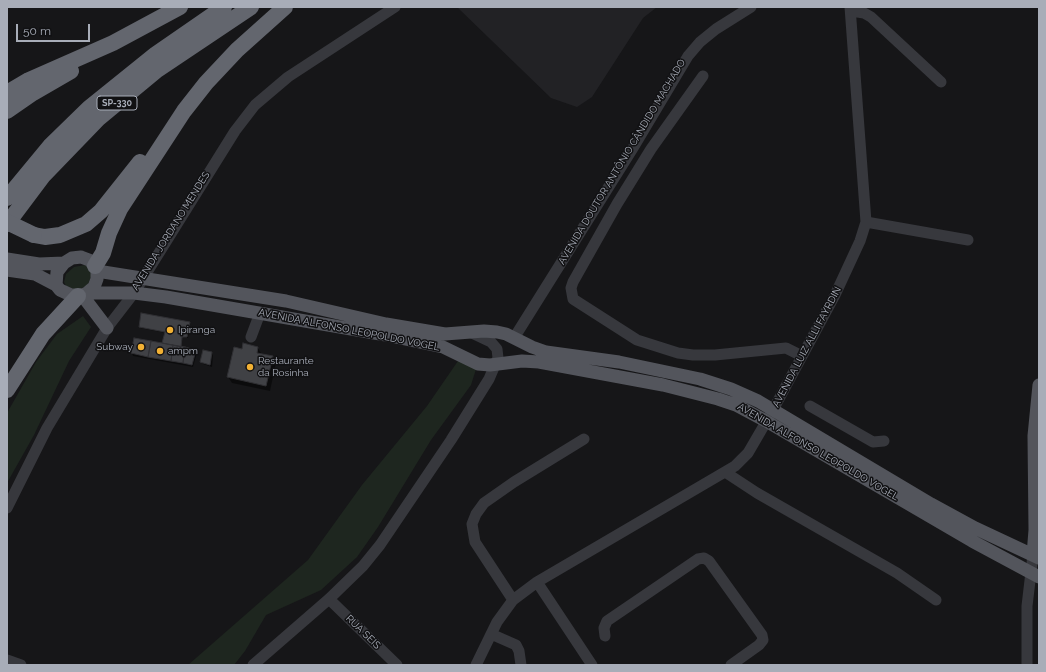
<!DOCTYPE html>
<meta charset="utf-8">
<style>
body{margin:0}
#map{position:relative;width:1046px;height:672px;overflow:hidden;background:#161618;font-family:Raleway,sans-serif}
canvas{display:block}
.frame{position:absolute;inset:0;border:8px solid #a8adb8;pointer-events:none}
.scale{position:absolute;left:16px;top:24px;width:74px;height:18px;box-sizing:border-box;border:2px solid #a8adb8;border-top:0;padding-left:5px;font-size:12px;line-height:14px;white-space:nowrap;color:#a8adb8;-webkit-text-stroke:3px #111113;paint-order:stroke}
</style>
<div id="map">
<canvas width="1046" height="672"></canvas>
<div class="frame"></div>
<div class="scale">50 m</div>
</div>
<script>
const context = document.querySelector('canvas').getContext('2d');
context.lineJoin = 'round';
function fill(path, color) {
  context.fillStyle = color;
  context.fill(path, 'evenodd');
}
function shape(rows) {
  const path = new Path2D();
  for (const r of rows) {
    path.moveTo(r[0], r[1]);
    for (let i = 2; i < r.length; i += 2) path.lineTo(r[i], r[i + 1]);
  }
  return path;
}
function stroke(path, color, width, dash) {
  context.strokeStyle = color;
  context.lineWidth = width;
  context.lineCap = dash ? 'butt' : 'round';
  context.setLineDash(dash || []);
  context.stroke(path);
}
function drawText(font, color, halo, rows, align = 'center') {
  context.font = font + ' Raleway,sans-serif';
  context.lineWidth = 3;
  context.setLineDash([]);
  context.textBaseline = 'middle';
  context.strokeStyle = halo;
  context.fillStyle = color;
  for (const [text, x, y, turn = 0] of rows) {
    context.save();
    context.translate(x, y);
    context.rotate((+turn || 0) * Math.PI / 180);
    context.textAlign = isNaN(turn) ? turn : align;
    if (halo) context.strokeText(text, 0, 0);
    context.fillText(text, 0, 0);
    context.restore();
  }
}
fill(shape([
 [457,7,657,7,643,18,592,97,577,107,551,98]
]), '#222225');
fill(shape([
 [85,265,94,271,87,286,76,290,66,286,64,282,66,274,74,267],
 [83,316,91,327,69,361,34,435,7,483,7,413,36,362,57,334],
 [458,361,477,366,471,385,431,440,378,527,357,557,321,590,266,615,245,651,234,665,188,665,308,560,362,485,427,406]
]), '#1e261f');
fill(shape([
 [142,314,190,323,188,338,182,337,181,348,195,351,197,353,193,367,133,356,132,353,164,345,166,333,140,328],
 [258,348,262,355,272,357,276,363,270,391,232,383,228,377,243,350],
 [212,353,213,356,212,367,203,364,202,361]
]), '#0007');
const building = shape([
 [141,313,190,322,187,337,182,337,181,347,162,343,165,332,139,327,141,313],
 [134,338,151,341,148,357,131,353,134,338],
 [151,341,173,345,171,361,148,357,151,341],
 [243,343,258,347,257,353,273,356,266,386,227,377,234,347,242,349,243,343],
 [173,345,185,347,183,363,171,361,173,345],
 [185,347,196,350,192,365,183,363,185,347],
 [203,350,212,352,210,365,200,362,203,350]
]);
fill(building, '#404145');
stroke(building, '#303034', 1);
stroke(shape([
 [851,11,864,13,871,17,941,82],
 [703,76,651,149,617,204,573,282,571,288,573,299,637,340,678,353,693,355,715,355,786,348,802,356],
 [866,222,968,240],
 [251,337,260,313],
 [514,338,633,148,688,56,700,42,716,29,751,7],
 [810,406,873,442,884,441],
 [725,472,757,493,897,573,936,600],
 [7,508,47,428,107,328,134,293,235,131,255,105,288,77,395,7],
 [537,582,592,665],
 [329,599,397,665],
 [513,600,475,542,472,524,476,514,484,503,514,482,584,439],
 [491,634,516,645,519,651,521,665],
 [605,636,604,628,607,621,698,559,704,558,709,561,762,635,763,640,759,645,731,665],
 [7,660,21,665],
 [253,665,329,599,363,566,380,545,451,440,489,379,498,358,497,349,491,342,472,333],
 [476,665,497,622,513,600,537,582,735,466,748,453,773,410,835,295,860,241,866,222,850,7],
 [1027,665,1027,606,1033,555]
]), '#37383d', 11);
stroke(shape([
 [81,257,89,260,95,266,97,271,97,279,94,287,87,293,82,295,71,295,60,290,56,285,57,272,64,263,72,258,81,257],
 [7,259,39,264,64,263],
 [7,270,35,274,56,285],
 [97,271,286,301,386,324,445,334,484,331,497,332,506,334,532,347,546,352,619,362,700,379,731,389,758,401,931,504,975,528,1039,558],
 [87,293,134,293,166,297,386,335,443,347,478,364,490,365,522,361,539,362,663,385,718,399,736,405,766,421,972,541,1039,577],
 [82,295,107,328],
 [1033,555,1035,530,1034,436,1039,385]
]), '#53555c', 13);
stroke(shape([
 [7,93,29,80,113,43,180,7],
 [7,111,33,93,71,71],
 [7,198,50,146,89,108,156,54,224,7],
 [7,224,43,176,99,118,157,70,251,7],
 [34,235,45,237,60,235,86,224,101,211,140,162],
 [95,266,103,253,109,233,120,209,184,111,206,83,237,50,285,7],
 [7,390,43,334,78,296]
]), '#63666e', 16);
stroke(shape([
 [7,222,34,235]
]), '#63666e', 16);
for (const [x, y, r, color] of [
 [170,330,4,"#f2b134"],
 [141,347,4,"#f2b134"],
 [160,351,4,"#f2b134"],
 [250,367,4,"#f2b134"]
]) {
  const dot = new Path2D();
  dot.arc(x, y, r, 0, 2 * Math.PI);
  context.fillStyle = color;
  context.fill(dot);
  stroke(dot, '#111113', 1.5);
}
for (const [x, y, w] of [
 [117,103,40]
]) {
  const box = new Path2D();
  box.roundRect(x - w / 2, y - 7, w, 14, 3);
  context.fillStyle = '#111113';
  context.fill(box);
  stroke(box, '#a8adb8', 1);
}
drawText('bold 9px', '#a8adb8', null, [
 ["SP-330",117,103]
]);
drawText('10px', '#a8adb8', '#111113', [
 ["AVENIDA DOUTOR ANTÔNIO CÂNDIDO MACHADO",622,162,-59],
 ["AVENIDA JORDANO MENDES",171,231,-58],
 ["AVENIDA ALFONSO LEOPOLDO VOGEL",349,330,11],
 ["AVENIDA LUIZ ALLI FAYRDIN",807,347,-62],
 ["AVENIDA ALFONSO LEOPOLDO VOGEL",818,452,30],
 ["RUA SEIS",363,632,44]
]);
drawText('10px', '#a8adb8', '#111113', [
 ["Ipiranga",178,330],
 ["Subway",133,347,"right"],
 ["ampm",168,351],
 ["Restaurante",258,361],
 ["da Rosinha",258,373]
], 'left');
</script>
